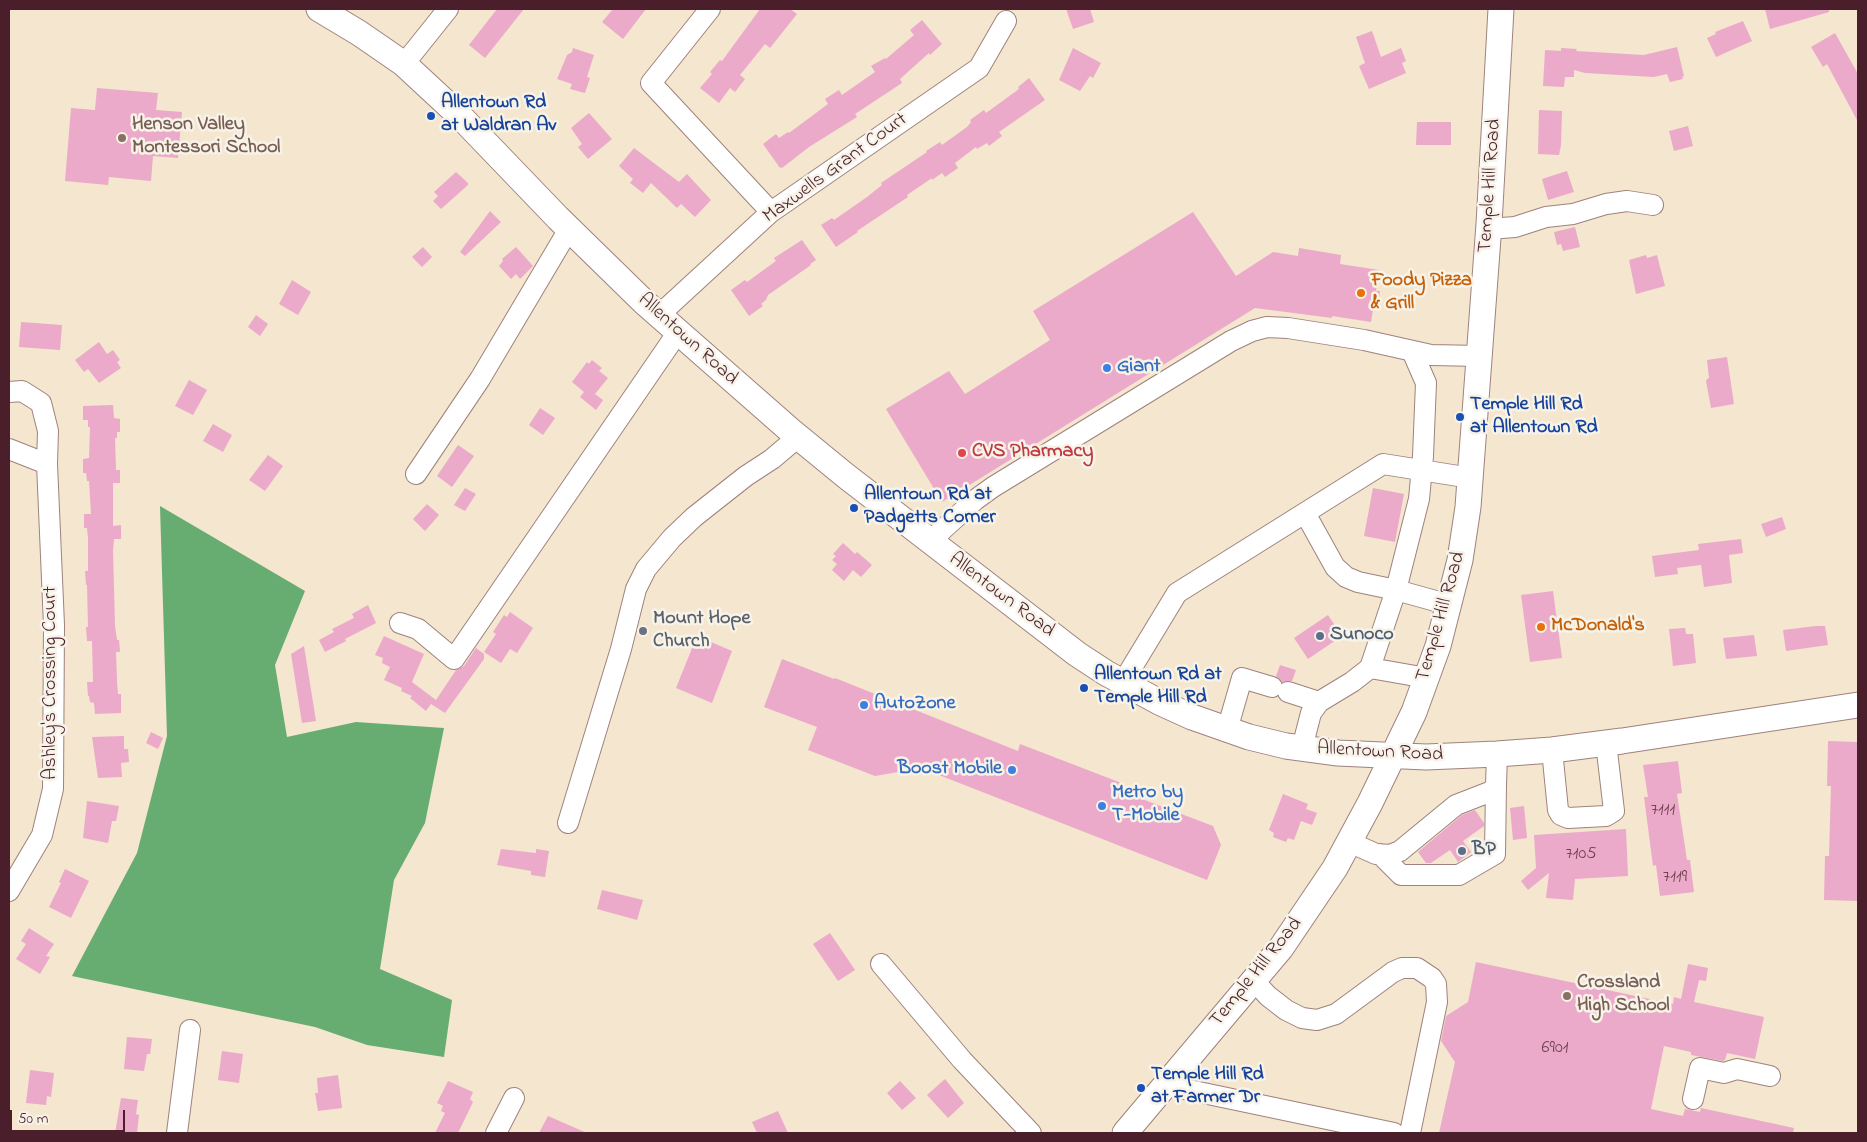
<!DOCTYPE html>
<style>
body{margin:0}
#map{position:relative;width:1867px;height:1142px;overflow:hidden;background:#f4e6cf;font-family:"Indie Flower",sans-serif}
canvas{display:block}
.frame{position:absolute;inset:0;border:10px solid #4a1f2b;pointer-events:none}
.scale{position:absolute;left:10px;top:1110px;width:115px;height:22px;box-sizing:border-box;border:2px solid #4a1f2b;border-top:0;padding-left:6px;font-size:15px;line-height:18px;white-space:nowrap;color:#4a1f2b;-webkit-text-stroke:4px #f7f3e8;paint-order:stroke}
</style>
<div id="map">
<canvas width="1867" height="1142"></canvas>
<div class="frame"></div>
<div class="scale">50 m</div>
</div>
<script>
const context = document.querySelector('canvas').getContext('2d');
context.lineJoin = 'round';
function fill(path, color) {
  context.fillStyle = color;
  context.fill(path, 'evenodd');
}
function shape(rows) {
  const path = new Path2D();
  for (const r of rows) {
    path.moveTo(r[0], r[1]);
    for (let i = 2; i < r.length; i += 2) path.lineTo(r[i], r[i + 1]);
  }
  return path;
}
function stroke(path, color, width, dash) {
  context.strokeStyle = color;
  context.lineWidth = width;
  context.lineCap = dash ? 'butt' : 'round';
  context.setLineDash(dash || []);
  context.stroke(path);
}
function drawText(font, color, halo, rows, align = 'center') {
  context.font = font + ' "Indie Flower",sans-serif';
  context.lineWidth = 5;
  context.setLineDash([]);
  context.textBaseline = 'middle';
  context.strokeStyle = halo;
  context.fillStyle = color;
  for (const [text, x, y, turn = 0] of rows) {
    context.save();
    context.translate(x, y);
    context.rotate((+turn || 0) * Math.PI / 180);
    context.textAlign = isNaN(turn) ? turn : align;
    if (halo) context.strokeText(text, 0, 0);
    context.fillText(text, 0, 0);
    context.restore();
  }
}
fill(shape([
 [160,506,305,591,275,665,287,737,356,722,444,728,425,823,394,880,380,969,452,1000,444,1057,367,1045,315,1027,72,976,137,853,167,736]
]), '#67ac71');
fill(shape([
 [497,9,524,9,485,58,469,45],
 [613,9,646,9,623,39,602,22],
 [760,9,790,9,797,14,770,48,765,44,740,75,745,79,735,92,730,88,719,103,700,88,712,74,710,72,720,60,722,61],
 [1066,9,1090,9,1094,22,1073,29],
 [1765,9,1829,9,1829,12,1770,29],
 [922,20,942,44,930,55,929,53,900,79,902,83,855,114,857,117,809,147,782,168,781,167,780,168,763,144,776,134,779,138,788,132,789,133,828,104,825,99,839,90,842,95,875,72,871,66,885,58,886,59,914,35,910,30],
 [1743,21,1752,41,1716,57,1707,38,1716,34,1715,32],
 [1372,31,1381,57,1401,48,1406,61,1402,63,1406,73,1369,89,1359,66,1365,63,1356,37],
 [1835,33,1858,74,1858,122,1827,64,1823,67,1811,47],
 [1677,47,1684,76,1682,77,1683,79,1670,82,1667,74,1654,77,1585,73,1574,70,1574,77,1565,77,1564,87,1543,86,1545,50,1561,51,1561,48,1577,49,1576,51,1644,55],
 [573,48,594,55,587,77,590,78,585,93,570,89,572,84,557,79,567,55,572,52],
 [1073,48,1101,63,1093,78,1090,76,1080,91,1059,80],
 [1029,78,1045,100,999,132,1002,136,989,146,987,143,977,149,976,147,955,163,958,168,945,177,942,173,932,180,932,178,907,195,908,197,857,231,858,232,836,247,821,225,832,218,834,220,867,197,882,185,881,183,927,152,926,151,940,142,942,145,967,127,971,122,970,120,984,110,986,113,1019,89,1018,87],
 [97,88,158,93,156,110,182,112,178,158,153,156,151,181,109,177,108,185,65,181,71,108,95,110],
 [1539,110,1562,111,1561,145,1559,155,1538,154],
 [589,113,612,139,588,159,578,147,582,144,571,128],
 [1417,122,1451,122,1451,145,1416,145],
 [1688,126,1693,146,1674,151,1669,131],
 [634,148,679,182,687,174,711,200,695,217,681,204,677,208,651,183,643,193,630,183,633,179,619,166],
 [1567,171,1574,192,1548,200,1542,179],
 [456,172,468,183,468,185,441,209,433,201,438,196,434,192],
 [490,211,501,222,465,256,460,252],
 [1193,212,1236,276,1273,252,1298,256,1299,248,1341,255,1340,264,1379,270,1376,291,1380,291,1378,305,1374,304,1371,322,1332,316,1332,318,1255,308,942,502,886,409,949,371,965,394,1050,340,1033,311],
 [1575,227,1580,247,1563,251,1561,244,1557,245,1554,232],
 [802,240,816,260,810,264,811,265,768,295,766,300,761,304,763,306,749,316,731,290,745,280,747,282,776,261,774,258],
 [423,247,432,257,422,267,412,257],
 [516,247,533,266,520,279,516,274,511,279,499,266,503,261,502,259],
 [1646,255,1647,258,1657,255,1665,286,1636,294,1629,260],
 [292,280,311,292,298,315,279,304],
 [256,315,268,324,260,336,248,327],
 [21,322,62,325,60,350,19,347],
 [99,342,107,354,113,350,120,360,117,362,121,368,99,383,88,369,84,372,75,360],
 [1727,357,1734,404,1711,408,1706,381,1707,379,1709,378,1707,360],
 [592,360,602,368,599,371,608,378,595,394,603,400,596,410,580,397,584,392,572,382,587,362,589,364],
 [189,380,207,390,193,415,175,406],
 [113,405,114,418,120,419,120,432,117,432,117,438,115,438,116,470,120,470,120,483,113,483,113,526,121,525,121,539,114,539,113,551,115,626,117,640,119,640,120,652,116,652,117,681,118,694,121,694,121,713,95,714,94,703,90,702,89,696,88,696,87,682,93,682,92,641,87,641,86,627,88,627,87,585,86,585,85,571,88,571,88,538,87,528,84,528,84,514,91,514,89,481,87,481,86,473,83,473,83,459,89,458,90,427,88,427,88,420,83,420,83,406],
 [540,408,555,418,543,435,529,425],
 [213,424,232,435,223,452,203,441],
 [458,445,474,456,452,487,437,476],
 [268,455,283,466,265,491,249,480],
 [465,488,476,494,465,511,454,505],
 [1373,488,1404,494,1395,542,1364,536],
 [427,504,439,515,425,531,413,519],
 [1782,517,1786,529,1766,537,1761,524],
 [1741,539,1743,553,1729,555,1732,583,1704,587,1701,565,1677,568,1678,574,1655,577,1652,556,1699,550,1698,544],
 [843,543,855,554,857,552,872,565,861,577,853,570,844,581,832,570,837,564,832,560,836,556,833,554],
 [1553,591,1562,658,1530,662,1521,595],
 [368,605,376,623,345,639,346,641,325,652,319,640,334,632,332,629,354,618,352,614],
 [510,612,533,628,517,653,510,649,501,663,484,652,496,634,493,632,504,615,507,617],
 [1328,615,1342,636,1308,659,1294,638],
 [1816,626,1825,626,1828,645,1786,651,1783,630],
 [1685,628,1686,634,1693,634,1696,663,1673,666,1669,629],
 [1754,635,1757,656,1726,659,1723,638],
 [384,636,424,654,412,682,436,700,456,670,464,666,476,648,484,654,484,659,445,713,431,704,426,711,410,698,412,696,401,691,402,688,384,680,390,667,382,663,383,658,375,655],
 [697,636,732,651,712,703,676,688],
 [304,646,316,721,302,723,291,654],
 [782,659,834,679,835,678,1018,751,1020,744,1124,784,1121,791,1213,826,1221,845,1207,880,921,768,875,776,808,750,817,727,764,707],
 [1280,665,1296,670,1292,681,1282,682,1276,676],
 [151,732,163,738,158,749,146,743],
 [124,736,124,749,128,749,129,762,121,763,122,777,98,778,92,737],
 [1828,741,1858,742,1858,901,1824,900,1825,856,1829,856,1831,786,1827,786],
 [1678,761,1682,793,1677,794,1687,860,1690,860,1694,892,1660,896,1656,865,1653,866,1644,797,1648,797,1643,765],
 [1283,794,1308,804,1306,809,1317,813,1312,825,1301,821,1294,840,1288,838,1286,842,1273,837,1274,833,1269,830],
 [87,801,119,806,116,821,112,821,108,843,83,838],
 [1524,806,1527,838,1513,840,1510,808],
 [1475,810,1484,823,1484,826,1463,841,1471,852,1458,862,1450,850,1431,863,1426,863,1418,852,1462,815],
 [1626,829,1628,876,1575,879,1573,900,1546,898,1549,873,1528,890,1521,881,1536,868,1534,835],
 [501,849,536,853,536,849,549,851,545,877,531,875,531,871,497,865],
 [65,869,89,881,71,918,49,907,61,883,59,882],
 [602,890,643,900,637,920,597,909],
 [29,928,54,944,46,956,50,957,40,974,16,959,26,944,21,941],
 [830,933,855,970,838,981,813,944],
 [1476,962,1673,1004,1674,997,1681,999,1688,964,1708,968,1706,981,1699,980,1694,1002,1764,1017,1755,1059,1727,1053,1725,1060,1723,1061,1691,1055,1691,1052,1664,1046,1651,1109,1683,1116,1685,1109,1700,1112,1701,1108,1794,1128,1793,1133,1439,1133,1455,1062,1441,1041,1446,1016,1468,1002],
 [127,1037,152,1039,150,1054,147,1054,144,1071,124,1069],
 [222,1051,243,1054,239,1083,218,1080],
 [30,1070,54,1073,51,1097,47,1096,46,1105,26,1103],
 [338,1075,342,1108,318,1111,315,1093,318,1093,317,1078],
 [945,1079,964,1103,948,1118,927,1095],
 [448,1081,473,1092,470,1099,473,1102,458,1133,435,1133,445,1113,441,1111,443,1106,437,1103],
 [900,1081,916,1098,902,1110,887,1093],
 [121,1098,138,1100,136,1114,139,1115,137,1133,115,1133],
 [778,1111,788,1133,757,1133,752,1122],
 [548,1116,587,1133,539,1133]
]), '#ebaac9');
const minor = shape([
 [710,9,651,83,771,212],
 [404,64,448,9],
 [1488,229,1515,227,1546,217,1573,214,1606,204,1627,201,1653,205],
 [659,315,771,212,979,68,1006,21],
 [1412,351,1426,383,1423,456,1419,499,1396,590,1450,605],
 [9,392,22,391,41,403,48,431,47,464,54,625,53,789,42,835,9,891],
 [9,449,47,464],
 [416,474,480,379,569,229],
 [929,542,975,500,993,487,1231,341,1252,331,1267,327,1288,328,1364,340,1431,355,1480,356],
 [400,623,418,629,454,659,678,332],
 [1370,668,1427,678],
 [1123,682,1177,593,1383,464,1471,478],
 [1288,692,1319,702],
 [1227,730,1242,678,1272,687],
 [1302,748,1311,713,1319,702,1352,682,1370,668,1396,590,1358,582,1346,577,1335,567,1305,513],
 [1552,750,1558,810,1561,815,1568,818,1606,816,1614,811,1606,743],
 [568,823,621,649,636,589,646,569,672,538,694,517,746,476,772,459,798,437],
 [1349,842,1376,854,1390,855,1400,851,1456,805,1492,791,1496,785,1497,754],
 [1380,854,1401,875,1459,875,1495,854,1496,785],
 [881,964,962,1060,1031,1133],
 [1254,981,1268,996,1286,1010,1302,1018,1317,1020,1336,1014,1393,972,1402,968,1417,968,1432,978,1436,984,1437,1002,1410,1133],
 [1165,1085,1394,1133],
 [1693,1099,1700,1068,1724,1073,1737,1069,1770,1076],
 [177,1133,190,1030],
 [496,1133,514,1098]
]);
const major = shape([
 [319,9,359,33,404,64,459,115,558,218,644,302,791,431,846,476,1077,654,1106,673,1159,702,1192,717,1249,737,1286,746,1338,753,1426,757,1497,754,1552,750,1622,741,1858,705],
 [1125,1133,1281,948,1335,868,1370,803,1414,712,1438,646,1460,560,1468,507,1489,224,1501,9]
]);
stroke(minor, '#9f827d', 22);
stroke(major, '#9f827d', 27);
stroke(minor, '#fff', 20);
stroke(major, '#fff', 25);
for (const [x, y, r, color] of [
 [431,116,5,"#1a4fb4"],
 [122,138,5,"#8d6e63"],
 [1361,293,5,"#e8710a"],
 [1107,368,5,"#3f7fe0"],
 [1460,417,5,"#1a4fb4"],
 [962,453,5,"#e0444e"],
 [854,508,5,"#1a4fb4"],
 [1541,627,5,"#e8710a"],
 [643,631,5,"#6b7280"],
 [1320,636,5,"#5c6f8a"],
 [1084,688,5,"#1a4fb4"],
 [864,705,5,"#3f7fe0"],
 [1012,770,5,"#3f7fe0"],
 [1102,806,5,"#3f7fe0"],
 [1462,851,5,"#5c6f8a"],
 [1567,996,5,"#8d6e63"],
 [1141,1088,5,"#1a4fb4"]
]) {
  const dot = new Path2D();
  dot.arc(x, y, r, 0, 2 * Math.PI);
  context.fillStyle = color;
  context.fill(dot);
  stroke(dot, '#f7f3e8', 2);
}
drawText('18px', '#724252', null, [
 ["7111",1663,811],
 ["7105",1581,855],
 ["7119",1675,878],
 ["6901",1555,1049]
]);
drawText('bold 20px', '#164399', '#f7f3e8', [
 ["Allentown Rd",441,104],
 ["at Waldran Av",441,127],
 ["Temple Hill Rd",1470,406],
 ["at Allentown Rd",1470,429],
 ["Allentown Rd at",864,496],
 ["Padgetts Corner",864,519],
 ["Allentown Rd at",1094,676],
 ["Temple Hill Rd",1094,699],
 ["Temple Hill Rd",1151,1076],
 ["at Farmer Dr",1151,1099]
], 'left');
drawText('bold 20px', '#785e54', '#f7f3e8', [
 ["Henson Valley",132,126],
 ["Montessori School",132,149],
 ["Crossland",1577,984],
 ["High School",1577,1007]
], 'left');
drawText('20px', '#4a1f2b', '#f7f3e8', [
 ["Maxwells Grant Court",836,169,-36],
 ["Temple Hill Road",1491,186,-86],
 ["Allentown Road",687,340,42],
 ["Allentown Road",1001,596,37],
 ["Temple Hill Road",1442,617,-74],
 ["Ashley's Crossing Court",52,683,-90],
 ["Allentown Road",1380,753,3],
 ["Temple Hill Road",1257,973,-51]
]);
drawText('bold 20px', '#c56008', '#f7f3e8', [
 ["Foody Pizza",1371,282],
 ["& Grill",1371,305],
 ["McDonald's",1551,627]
], 'left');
drawText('bold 20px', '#366cbe', '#f7f3e8', [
 ["Giant",1117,368],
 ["AutoZone",874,705],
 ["Boost Mobile",1002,770,"right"],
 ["Metro by",1112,794],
 ["T-Mobile",1112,817]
], 'left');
drawText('bold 20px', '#be3a42', '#f7f3e8', [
 ["CVS Pharmacy",972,453]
], 'left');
drawText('bold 20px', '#5b616d', '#f7f3e8', [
 ["Mount Hope",653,620],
 ["Church",653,643]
], 'left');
drawText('bold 20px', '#4e5e75', '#f7f3e8', [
 ["Sunoco",1330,636],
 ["BP",1472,851]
], 'left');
</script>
